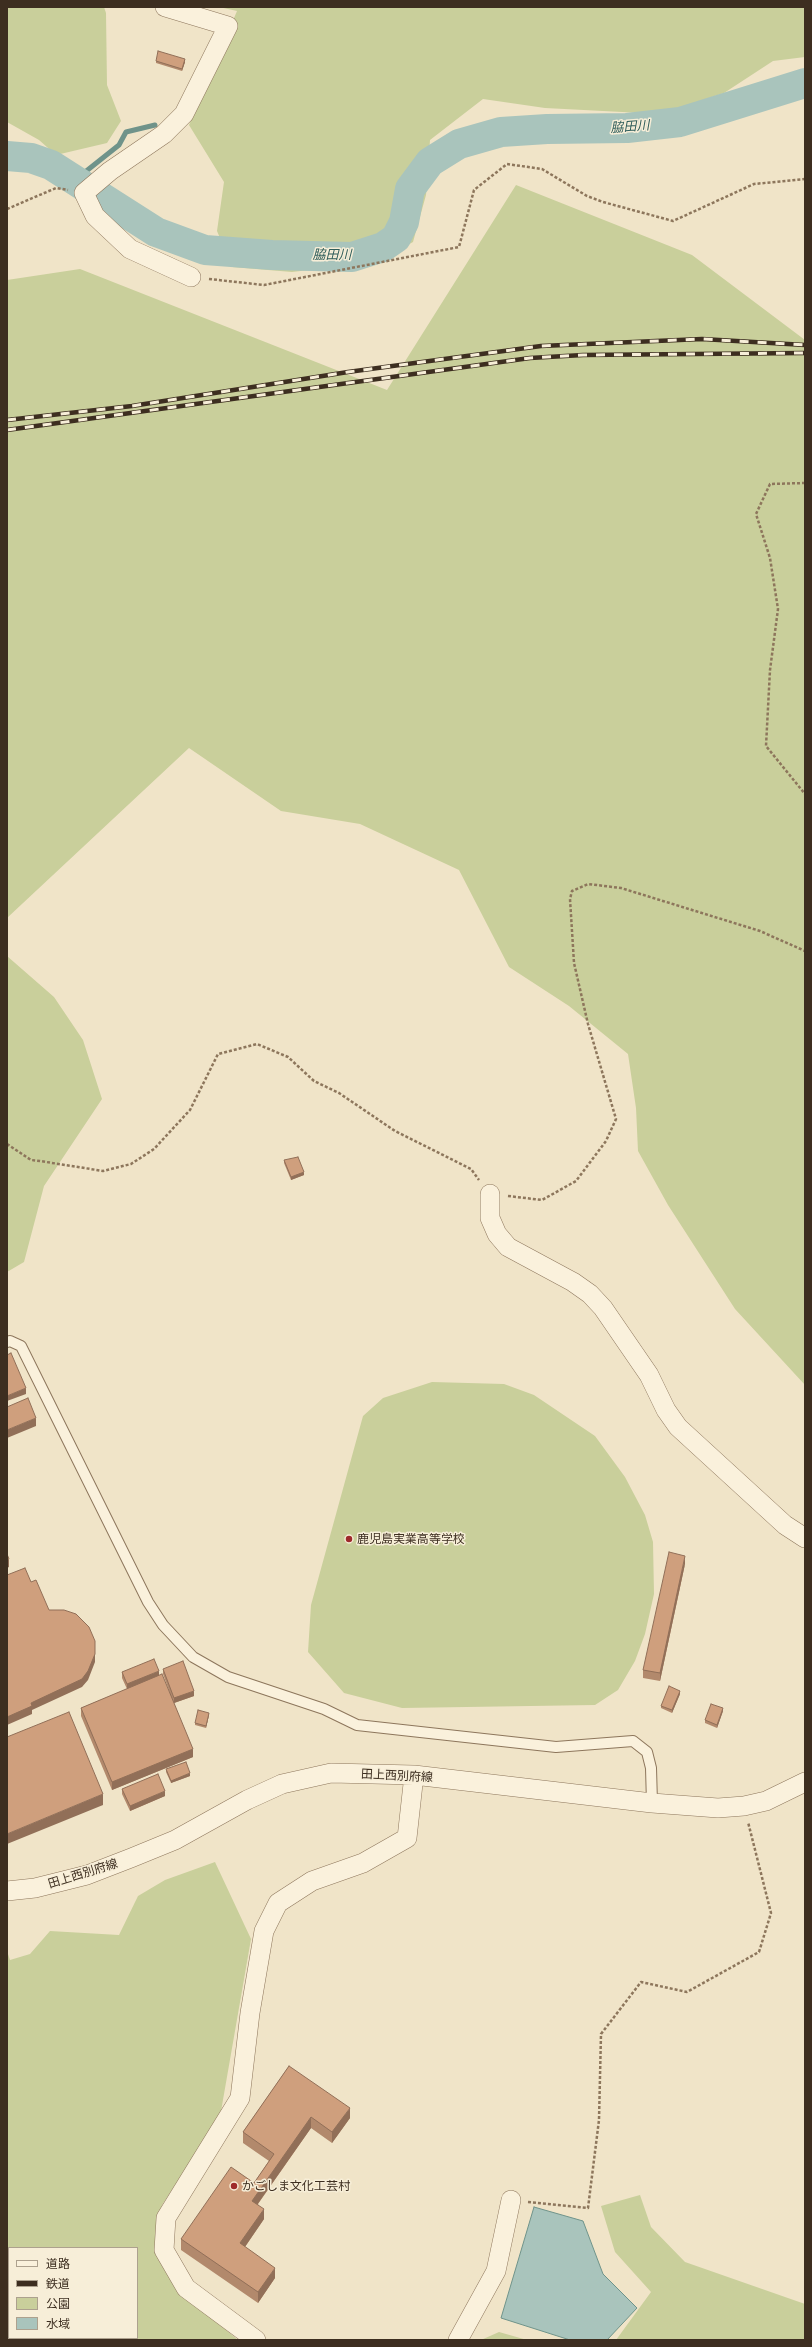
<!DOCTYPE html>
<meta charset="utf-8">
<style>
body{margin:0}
#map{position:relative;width:812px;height:2347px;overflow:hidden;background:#f0e4c8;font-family:Literata,"Noto Sans JP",serif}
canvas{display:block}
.frame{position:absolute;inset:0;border:8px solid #3d2e20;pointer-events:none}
.legend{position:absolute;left:8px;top:2247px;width:130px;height:92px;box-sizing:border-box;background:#f7eed8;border:1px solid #ada18e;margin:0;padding:5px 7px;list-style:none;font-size:12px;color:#3d2e20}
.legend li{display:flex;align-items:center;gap:8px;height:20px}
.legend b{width:20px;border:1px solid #ada18e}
</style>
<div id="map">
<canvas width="812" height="2347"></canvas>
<div class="frame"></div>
<ul class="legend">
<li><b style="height:5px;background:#faf1dc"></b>道路</li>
<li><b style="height:5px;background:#3d2e20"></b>鉄道</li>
<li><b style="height:11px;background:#c9cf9b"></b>公園</li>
<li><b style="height:11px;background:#a9c4bc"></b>水域</li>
</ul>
</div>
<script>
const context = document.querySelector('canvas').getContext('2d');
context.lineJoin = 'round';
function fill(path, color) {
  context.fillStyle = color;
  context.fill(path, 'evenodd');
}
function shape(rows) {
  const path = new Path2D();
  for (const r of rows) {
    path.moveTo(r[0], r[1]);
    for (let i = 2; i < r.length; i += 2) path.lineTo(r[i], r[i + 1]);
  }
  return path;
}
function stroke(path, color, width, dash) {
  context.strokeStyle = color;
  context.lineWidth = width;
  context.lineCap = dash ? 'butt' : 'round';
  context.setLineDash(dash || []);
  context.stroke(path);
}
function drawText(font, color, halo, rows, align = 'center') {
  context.font = font + ' Literata,"Noto Sans JP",serif';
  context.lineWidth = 3;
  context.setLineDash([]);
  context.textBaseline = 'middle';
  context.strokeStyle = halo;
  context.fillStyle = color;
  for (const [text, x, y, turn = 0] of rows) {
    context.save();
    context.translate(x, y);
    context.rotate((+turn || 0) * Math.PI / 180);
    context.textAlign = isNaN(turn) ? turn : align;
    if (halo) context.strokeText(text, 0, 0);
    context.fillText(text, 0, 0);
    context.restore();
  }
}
fill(shape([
 [7,7,104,7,106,13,107,85,121,121,107,143,56,155,39,140,7,122],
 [219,7,805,7,805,57,773,61,724,93,661,114,545,108,483,99,430,140,426,195,413,242,378,262,292,272,232,267,217,231,224,182,189,125,237,11],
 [516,185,692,255,805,340,805,1385,735,1309,668,1205,638,1151,636,1108,628,1054,569,1006,509,967,459,870,360,824,281,811,189,748,7,918,7,280,80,269,387,390],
 [7,956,54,997,83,1040,102,1099,44,1186,24,1262,7,1272],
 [432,1382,504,1384,534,1395,595,1436,625,1477,645,1515,653,1542,654,1594,645,1634,635,1661,618,1690,595,1705,402,1708,344,1693,308,1652,311,1605,363,1416,383,1398],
 [215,1862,251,1939,220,2117,162,2205,159,2252,189,2299,238,2340,7,2340,7,1951,10,1960,30,1954,50,1931,119,1935,138,1896,165,1880],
 [9,2248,137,2248,137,2338,9,2338],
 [640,2195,651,2227,685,2262,805,2304,805,2340,616,2340,651,2292,615,2252,601,2206],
 [499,2332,527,2340,481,2340]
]), '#c9cf9b');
const water = shape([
 [534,2207,583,2221,603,2274,637,2308,607,2340,570,2340,501,2318,534,2207]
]);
fill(water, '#a9c4bc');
stroke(water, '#6f938a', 1);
stroke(shape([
 [75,180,119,145,126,132,155,125]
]), '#6f938a', 5);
stroke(shape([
 [7,156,31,158,51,165,156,232,205,250,272,255,352,257,383,247,396,238,404,222,410,189,430,162,459,144,501,132,547,129,627,128,680,122,805,83]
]), '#a9c4bc', 30);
const lane = shape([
 [7,1342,10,1341,21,1346,148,1602,163,1625,193,1657,228,1677,324,1709,357,1725,556,1747,633,1741,647,1752,651,1768,652,1803]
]);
const street = shape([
 [165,7,228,26,184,114,164,134,110,171,84,193,95,216,130,249,191,277],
 [490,1194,490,1218,497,1234,508,1247,573,1282,590,1294,603,1308,649,1375,666,1410,678,1427,785,1525,805,1538],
 [7,1891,35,1888,87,1875,131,1858,175,1840,247,1800,282,1784,331,1773,414,1775,652,1803,718,1808,744,1806,766,1801,805,1782],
 [256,2340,186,2288,164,2250,166,2218,240,2098,250,2013,264,1931,278,1903,312,1881,363,1863,407,1838,414,1775],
 [458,2340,496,2271,511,2200]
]);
stroke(lane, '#8d765c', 12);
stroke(street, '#8d765c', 20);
stroke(shape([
 [7,209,56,188,68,190],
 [209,279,264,285,459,247,474,190,507,164,542,169,587,196,603,202,673,221,754,184,805,179],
 [805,483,770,484,756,514,770,558,778,609,770,670,766,746,805,794],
 [7,1144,31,1160,40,1161,103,1171,131,1164,154,1149,190,1110,218,1054,257,1044,288,1057,314,1081,339,1093,395,1131,471,1169,479,1180],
 [508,1196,542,1200,576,1181,606,1141,616,1119,588,1024,574,963,570,899,572,891,588,884,621,888,760,931,805,951],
 [528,2202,588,2208,599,2120,601,2034,641,1982,687,1992,759,1952,771,1913,748,1822]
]), '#8d765c', 2.5, [3, 2]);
stroke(lane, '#faf1dc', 10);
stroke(street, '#faf1dc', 19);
const rail = shape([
 [7,420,132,406,348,372,541,346,702,339,805,345],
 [7,430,530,358,583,355,805,353]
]);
stroke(rail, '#3d2e20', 4.5);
stroke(rail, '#f7eed8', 3, [9]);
fill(shape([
 [156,61,185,62,182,71,156,63],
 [284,1160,304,1175,291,1180,284,1163],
 [685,1564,660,1681,643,1678,643,1670],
 [163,1669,194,1696,174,1703,193,1757,112,1790,81,1716,81,1708,127,1689,122,1678,122,1672,159,1675,170,1693,163,1674],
 [680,1694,672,1713,661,1708,661,1706],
 [723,1711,717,1728,705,1723,705,1720],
 [209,1715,206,1728,195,1725,195,1723],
 [166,1769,190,1776,171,1783,166,1772],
 [122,1789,165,1796,130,1811,122,1794],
 [289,2066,350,2118,332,2143,311,2128,258,2204,264,2219,245,2247,275,2278,258,2303,181,2250,181,2239,254,2183,269,2161,243,2143,243,2132]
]), '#b2896c');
fill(shape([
 [185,59,185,62,182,71,182,69],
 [304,1172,304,1175,291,1180,291,1177],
 [26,1388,26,1394,7,1401,7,1396],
 [36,1418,36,1426,7,1438,7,1430],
 [685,1556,685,1564,660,1681,660,1673],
 [9,1559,9,1567,7,1568,7,1560],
 [95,1654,95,1662,88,1680,82,1687,32,1710,32,1714,7,1725,7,1717,31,1703],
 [159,1671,159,1677,127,1690,127,1684],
 [194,1691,194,1696,174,1703,174,1698],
 [680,1691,680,1694,672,1713,672,1710],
 [723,1708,723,1711,717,1728,717,1725],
 [209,1713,209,1715,206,1728,206,1726],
 [193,1749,193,1757,112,1790,112,1782],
 [190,1773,190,1776,171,1783,171,1781],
 [165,1791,165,1796,130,1811,130,1806],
 [103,1794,103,1805,7,1844,7,1834],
 [350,2108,350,2118,332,2143,332,2132],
 [311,2117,311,2128,252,2212,252,2201],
 [264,2209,264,2219,240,2254,240,2243],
 [275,2268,275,2278,258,2303,258,2292]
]), '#916f58');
const building = shape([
 [158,51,185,59,182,69,156,61,158,51],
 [298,1157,304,1172,291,1177,284,1160,298,1157],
 [11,1353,26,1388,7,1396,7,1355,11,1353],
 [28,1398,36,1418,7,1430,7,1407,28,1398],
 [669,1552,685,1556,660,1673,643,1670,669,1552],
 [7,1554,9,1559,7,1560,7,1554],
 [25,1568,31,1582,36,1580,49,1610,64,1610,76,1614,89,1627,95,1641,95,1654,88,1671,82,1679,31,1703,32,1706,7,1717,7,1575,25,1568],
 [154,1659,159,1671,127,1684,122,1672,154,1659],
 [183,1661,194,1691,174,1698,163,1669,183,1661],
 [162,1674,193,1749,112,1782,81,1708,162,1674],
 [669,1686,680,1691,672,1710,661,1706,669,1686],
 [711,1704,723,1708,717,1725,705,1720,711,1704],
 [198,1710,209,1713,206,1726,195,1723,198,1710],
 [69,1712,103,1794,7,1834,7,1737,69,1712],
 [186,1762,190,1773,171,1781,166,1769,186,1762],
 [158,1774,165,1791,130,1806,122,1789,158,1774],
 [289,2066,350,2108,332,2132,311,2117,252,2201,264,2209,240,2243,275,2268,258,2292,181,2239,231,2167,254,2183,274,2154,243,2132,289,2066]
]);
fill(building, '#cf9f7d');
stroke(building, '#916f58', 1);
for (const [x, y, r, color] of [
 [349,1539,4,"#9e2a2b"],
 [234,2186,4,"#9e2a2b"]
]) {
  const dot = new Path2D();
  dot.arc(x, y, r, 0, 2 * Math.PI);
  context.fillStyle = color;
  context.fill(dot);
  stroke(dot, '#f7eed8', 1.5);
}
drawText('12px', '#3d2e20', '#f7eed8', [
 ["鹿児島実業高等学校",357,1539],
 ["かごしま文化工芸村",242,2186]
], 'left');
drawText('12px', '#3d2e20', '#f7eed8', [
 ["田上西別府線",397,1776,3],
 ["田上西別府線",83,1874,-17]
]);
drawText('italic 13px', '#2f5d5a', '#f7eed8', [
 ["脇田川",630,127,-4],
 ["脇田川",332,255]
]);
</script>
